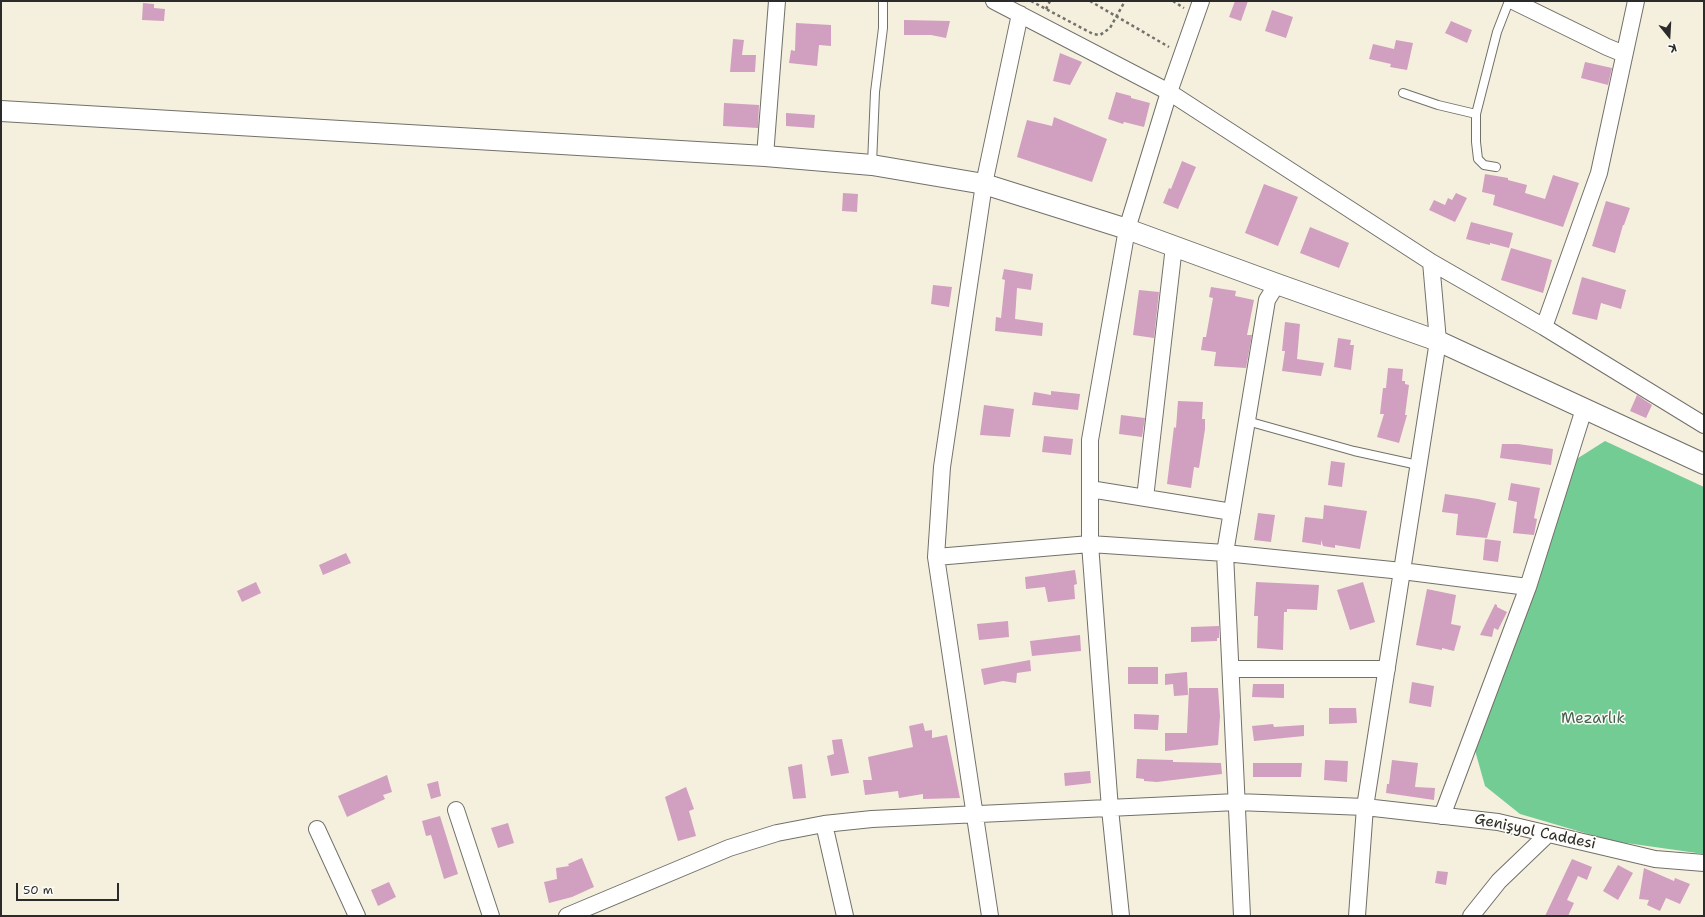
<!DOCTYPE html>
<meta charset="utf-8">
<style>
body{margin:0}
#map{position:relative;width:1705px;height:917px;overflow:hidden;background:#f5f0de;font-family:"Shantell Sans",sans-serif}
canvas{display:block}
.frame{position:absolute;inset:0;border:2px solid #2b2b2b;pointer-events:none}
.north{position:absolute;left:1649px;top:16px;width:40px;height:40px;-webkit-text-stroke:3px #fdfcf7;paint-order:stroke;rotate:162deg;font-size:11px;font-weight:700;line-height:16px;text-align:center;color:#2b2b2b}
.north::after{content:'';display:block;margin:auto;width:14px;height:18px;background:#2b2b2b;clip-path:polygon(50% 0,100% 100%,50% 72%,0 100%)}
.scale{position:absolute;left:16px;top:883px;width:103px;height:18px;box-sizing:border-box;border:2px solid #2b2b2b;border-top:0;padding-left:5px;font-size:12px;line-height:14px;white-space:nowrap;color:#2b2b2b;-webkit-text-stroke:3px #fdfcf7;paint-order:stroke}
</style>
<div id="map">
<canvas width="1705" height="917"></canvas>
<div class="frame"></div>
<div class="north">K</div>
<div class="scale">50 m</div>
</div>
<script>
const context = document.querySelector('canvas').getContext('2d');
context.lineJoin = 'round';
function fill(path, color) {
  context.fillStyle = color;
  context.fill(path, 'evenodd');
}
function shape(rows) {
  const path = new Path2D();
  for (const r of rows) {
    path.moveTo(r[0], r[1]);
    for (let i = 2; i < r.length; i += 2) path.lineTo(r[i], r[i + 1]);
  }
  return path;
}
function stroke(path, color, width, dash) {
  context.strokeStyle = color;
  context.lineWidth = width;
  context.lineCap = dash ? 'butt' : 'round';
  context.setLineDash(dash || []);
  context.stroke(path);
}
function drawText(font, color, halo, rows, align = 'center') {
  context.font = font + ' "Shantell Sans",sans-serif';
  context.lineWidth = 3;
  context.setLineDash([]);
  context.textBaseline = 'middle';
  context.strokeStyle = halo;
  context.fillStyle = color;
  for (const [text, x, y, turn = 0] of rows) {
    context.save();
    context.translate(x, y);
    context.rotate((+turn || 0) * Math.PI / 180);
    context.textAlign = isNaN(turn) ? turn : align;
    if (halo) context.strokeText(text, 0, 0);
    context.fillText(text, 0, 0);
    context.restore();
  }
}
fill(shape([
 [1605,441,1704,487,1704,854,1612,841,1520,814,1485,786,1469,729,1575,460]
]), '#73cc93');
fill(shape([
 [1235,1,1248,1,1241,21,1229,17],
 [143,3,154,4,154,8,165,9,164,21,142,20],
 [1272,10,1293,17,1286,38,1265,31],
 [904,20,950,21,946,38,931,35,904,35],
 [1451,21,1472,30,1467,43,1445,33],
 [796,23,831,25,831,46,819,45,817,66,789,63,791,50,795,51],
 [733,39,744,40,742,55,756,55,755,72,730,72],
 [1396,40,1413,43,1407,70,1390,67,1391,64,1369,59,1373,44,1394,49],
 [1060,53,1082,62,1070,85,1053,81],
 [1585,62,1612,68,1608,85,1581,78],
 [1116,92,1131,96,1131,98,1150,103,1144,127,1124,122,1123,124,1108,119],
 [724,103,759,105,758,128,723,126],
 [786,113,815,115,814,128,786,126],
 [1054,117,1107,139,1092,182,1017,157,1027,120,1052,126],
 [1182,161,1196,167,1178,209,1163,203,1169,188,1171,189],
 [1485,174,1508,178,1508,180,1527,185,1525,193,1545,199,1553,175,1579,183,1563,227,1493,205,1495,195,1482,192],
 [1264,184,1298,197,1278,246,1245,233],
 [843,193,858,194,857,212,842,211],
 [1456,193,1467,198,1455,222,1429,210,1434,200,1445,205,1448,198,1452,200],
 [1606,201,1630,208,1624,225,1623,225,1615,253,1592,246],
 [1471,222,1513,233,1509,248,1490,243,1490,245,1466,239],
 [1310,227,1349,243,1339,268,1300,253],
 [1511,248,1552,260,1543,293,1501,280],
 [1004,269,1033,274,1031,290,1017,288,1015,319,1043,323,1042,336,995,331,996,317,1001,318,1005,280,1002,279],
 [1582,277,1626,290,1621,309,1601,303,1597,320,1572,314],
 [933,285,952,287,949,307,931,304],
 [1211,287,1236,291,1235,296,1254,300,1247,335,1252,335,1246,368,1214,366,1216,352,1201,350,1203,337,1206,337,1213,298,1209,297],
 [1139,290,1159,292,1154,338,1133,335],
 [1285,322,1300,324,1297,359,1324,363,1321,376,1282,371,1285,351,1282,351],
 [1338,338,1351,340,1350,345,1354,345,1351,370,1334,367],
 [1388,368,1403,369,1402,381,1405,381,1405,384,1409,385,1405,415,1407,415,1399,443,1377,437,1384,414,1380,414,1383,388,1386,388],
 [1051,391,1080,394,1078,410,1032,405,1034,392,1051,395],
 [1637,395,1652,405,1646,418,1630,411],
 [1178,401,1203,402,1202,419,1205,419,1205,429,1199,468,1194,467,1191,488,1167,484,1174,427,1176,428],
 [984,405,1014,409,1010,437,980,435],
 [1121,415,1145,418,1142,437,1119,434],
 [1044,436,1073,439,1071,455,1042,452],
 [1502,444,1518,444,1553,449,1551,465,1500,458],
 [1331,461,1345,463,1342,487,1328,485],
 [1511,483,1540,488,1534,518,1537,519,1534,535,1513,533,1517,502,1508,500],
 [1445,494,1478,499,1496,503,1487,538,1456,535,1458,514,1442,512],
 [1324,505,1367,511,1360,549,1335,545,1335,548,1323,546,1321,540,1321,545,1302,542,1305,517,1323,519],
 [1258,513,1275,515,1271,542,1254,540],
 [1485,539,1501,541,1498,562,1483,560],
 [346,553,351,563,323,575,319,565],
 [1075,570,1077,584,1074,585,1075,599,1048,602,1045,587,1026,589,1025,577],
 [256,582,261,593,242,602,237,591],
 [1256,582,1319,585,1317,610,1287,609,1287,612,1284,612,1283,650,1257,648,1258,616,1254,616],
 [1363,582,1375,622,1350,630,1337,590],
 [1427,589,1456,595,1451,624,1461,626,1454,651,1442,648,1442,650,1416,645],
 [1495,604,1497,605,1497,607,1507,612,1498,630,1494,628,1492,637,1480,635],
 [1008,621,1009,637,979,640,977,624],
 [1219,626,1219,638,1217,638,1217,641,1191,642,1191,627],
 [1080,635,1081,651,1032,656,1030,641],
 [1030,660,1031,671,1017,673,1016,683,1003,681,984,685,981,669],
 [1128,667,1158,667,1158,684,1128,684],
 [1187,672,1188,695,1174,696,1173,684,1165,685,1165,674],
 [1412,682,1434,686,1431,707,1409,703],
 [1253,684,1284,684,1284,698,1252,697],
 [1189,688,1218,688,1220,716,1218,745,1165,751,1165,733,1187,733],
 [1329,708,1356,708,1357,723,1329,724],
 [1134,714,1159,715,1158,730,1134,729],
 [923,723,925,731,932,730,932,738,947,735,960,798,923,799,923,794,899,798,898,791,865,795,863,780,872,780,868,757,913,747,909,726],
 [1273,724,1274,727,1304,725,1304,736,1254,741,1252,726],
 [842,739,849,773,831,776,827,756,834,754,832,740],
 [1137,759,1173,760,1173,762,1221,763,1222,774,1157,782,1144,781,1144,779,1136,778],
 [1325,760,1348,761,1347,782,1324,780],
 [1392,760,1418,763,1415,787,1435,788,1434,800,1386,793,1387,784,1389,784],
 [1253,763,1302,763,1301,777,1253,777],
 [802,764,806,798,793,799,788,767],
 [1090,771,1091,783,1065,786,1064,773],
 [387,775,392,792,383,795,385,799,347,817,338,796],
 [438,781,441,796,431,799,427,784],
 [686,787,694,809,689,811,696,836,678,841,665,797],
 [440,816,458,874,444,879,431,835,426,836,422,821],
 [508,823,514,843,498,848,491,828],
 [582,858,594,887,572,897,549,903,544,882,557,879,556,868,569,866,568,864],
 [1572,859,1592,867,1587,880,1578,876,1567,900,1574,903,1568,916,1545,916],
 [1618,865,1633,873,1618,900,1603,891],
 [1644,868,1674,881,1675,878,1690,884,1680,904,1666,898,1660,911,1647,905,1649,900,1639,899],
 [1437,871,1448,872,1446,885,1435,883],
 [389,882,396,897,378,906,371,890]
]), '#d19fbf');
const service = shape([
 [1403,93,1438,105,1476,114],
 [872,164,875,92,883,28,883,1],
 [1496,167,1484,165,1478,159,1476,142,1476,114,1497,32,1509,1],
 [1247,421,1354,451,1418,465]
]);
const minor = shape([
 [994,1,1169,92,1431,262,1544,327,1704,425],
 [1513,1,1607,47,1624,54],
 [765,156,777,1],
 [1544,327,1599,173,1636,1],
 [1090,489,1232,512],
 [1145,498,1174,246],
 [936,557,1090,544,1225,553,1402,571,1528,587],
 [1231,669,1387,669],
 [456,810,491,916],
 [1442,816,1528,587,1584,409],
 [824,824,845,916],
 [317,829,357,916],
 [567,916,729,848,777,833,824,824,872,819,1237,802,1365,807,1498,822,1655,859,1704,863],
 [990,916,936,557,942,467,984,184,1020,14],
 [1121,916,1110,809,1090,544,1090,440,1127,229,1169,92,1201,1],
 [1242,916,1225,553,1267,300,1277,284],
 [1357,916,1365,807,1438,341,1431,262],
 [1471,916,1499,881,1548,834]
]);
const tertiary = shape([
 [1,111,765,156,872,165,984,184,1127,229,1277,284,1438,341,1704,464]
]);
stroke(service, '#72706a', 10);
stroke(minor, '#72706a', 18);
stroke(tertiary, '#72706a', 22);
stroke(shape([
 [1031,1,1093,34,1100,35,1110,28,1125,1],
 [1090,1,1169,47],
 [1173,1,1184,8],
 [1046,9,1050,1]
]), '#72706a', 2.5, [3, 3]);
stroke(service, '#fff', 8);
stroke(minor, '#fff', 16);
stroke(tertiary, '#fff', 20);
drawText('15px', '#44634f', '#fdfcf7', [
 ["Mezarlık",1593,719]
]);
drawText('15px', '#2b2b2b', '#fdfcf7', [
 ["Genişyol Caddesi",1535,832,12]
]);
</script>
